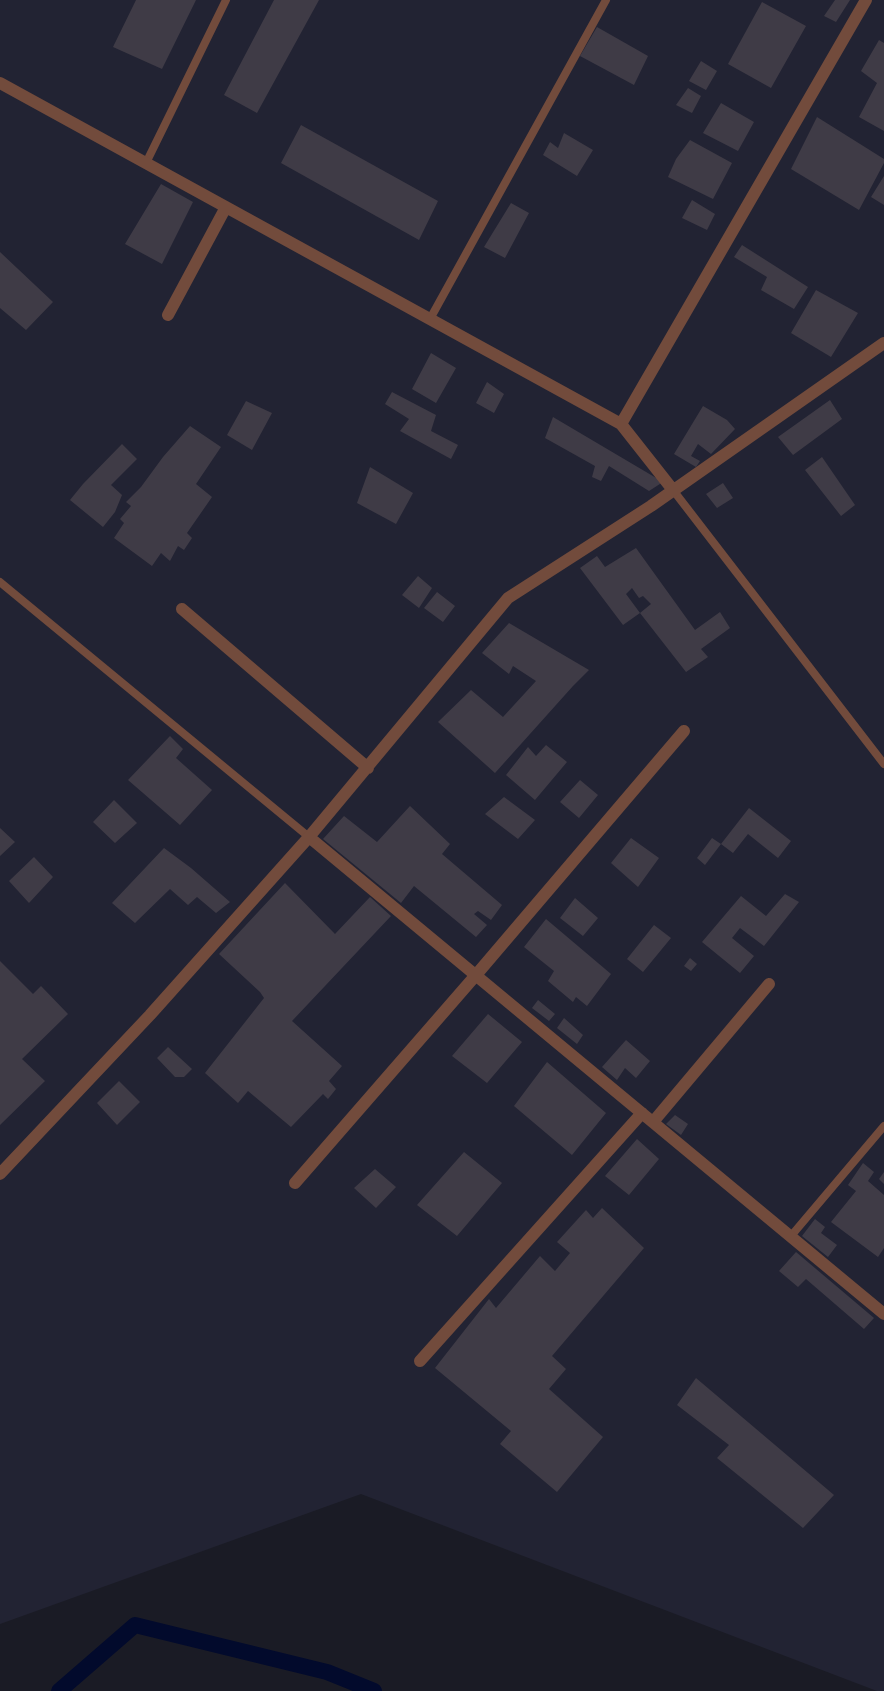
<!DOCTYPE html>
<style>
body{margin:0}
canvas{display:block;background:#1a1b25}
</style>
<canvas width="884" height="1691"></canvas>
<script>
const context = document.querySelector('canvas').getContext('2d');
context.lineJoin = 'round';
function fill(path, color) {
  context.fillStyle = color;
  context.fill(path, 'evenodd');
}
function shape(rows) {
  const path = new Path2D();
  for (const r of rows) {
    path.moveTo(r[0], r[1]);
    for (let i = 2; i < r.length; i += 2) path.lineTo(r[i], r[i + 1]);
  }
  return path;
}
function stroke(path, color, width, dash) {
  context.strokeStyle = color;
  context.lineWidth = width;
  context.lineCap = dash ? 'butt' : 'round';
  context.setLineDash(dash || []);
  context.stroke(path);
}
fill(shape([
 [0,0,884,0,884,1691,877,1691,361,1494,0,1624]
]), '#222333');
stroke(shape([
 [59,1691,135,1625,327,1672,374,1691]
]), '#020a2c', 16);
fill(shape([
 [136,0,196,0,162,69,113,47],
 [274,0,319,0,257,113,224,95],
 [835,0,850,0,836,22,824,16],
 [762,2,806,26,771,88,728,64],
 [597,27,648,56,634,85,580,56],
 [879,40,884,43,884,131,859,117,877,83,861,71],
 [701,61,717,71,706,90,689,81],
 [688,88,701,96,692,113,676,105],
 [721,103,754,122,738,151,703,133],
 [817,117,884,159,884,163,859,210,791,169],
 [301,125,438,201,419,240,281,163],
 [564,133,593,150,577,176,543,155,550,142,558,148],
 [690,140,732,163,713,199,668,177,676,159],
 [884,176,884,205,871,197],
 [161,184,193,202,162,264,125,244],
 [692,200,715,214,707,230,682,218],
 [511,203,529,213,505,258,484,247],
 [742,245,808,287,794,309,761,290,767,277,734,257],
 [0,252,53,302,26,330,0,308],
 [816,290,858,313,831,357,791,333],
 [431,353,456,368,436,403,412,389],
 [487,382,504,394,494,413,476,403],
 [392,392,436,415,431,431,458,445,451,459,400,431,409,419,385,404],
 [830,400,842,419,793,455,778,437],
 [246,401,272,413,252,450,227,435],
 [703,406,727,420,735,429,711,454,698,444,691,456,700,461,696,467,674,454],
 [553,417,663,482,649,491,609,466,601,481,592,477,595,466,545,438],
 [190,426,221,447,196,484,212,497,187,533,192,538,184,550,178,546,170,561,161,553,152,566,114,538,124,523,120,519,131,506,126,502,141,487,163,457],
 [122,444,137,459,111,485,122,495,115,512,103,527,70,500,83,484],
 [822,457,855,505,841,516,805,470],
 [370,467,413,493,396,524,357,503],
 [723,483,733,498,717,508,706,494],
 [636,548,695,630,720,612,730,628,701,649,708,657,686,672,640,613,651,604,643,596,639,598,632,588,626,594,640,613,623,625,580,568,597,556,605,567],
 [418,576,432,588,419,608,402,595],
 [437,592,455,606,443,622,424,608],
 [509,623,589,670,573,686,495,773,438,722,471,690,503,717,536,681,513,666,509,674,482,653],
 [170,736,183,749,176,758,212,790,180,825,128,780],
 [546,745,567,762,535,800,506,775,528,747,536,756],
 [580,780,598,795,579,818,560,802],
 [504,797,535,820,518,839,485,814],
 [114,800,137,823,115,843,93,822],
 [410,806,450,844,442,854,502,905,491,920,478,911,474,914,487,925,476,937,414,886,401,903,323,839,344,816,377,842],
 [749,808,791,841,778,858,748,834,733,853,721,844],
 [0,828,15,842,0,856],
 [631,838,659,858,638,887,611,863],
 [712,838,721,844,705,865,697,858],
 [164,848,191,868,230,902,216,913,197,897,188,905,170,889,135,923,112,903],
 [34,857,53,877,29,903,9,881],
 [285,883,335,934,370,897,391,916,292,1021,342,1066,329,1081,336,1089,328,1099,323,1094,291,1127,248,1091,238,1103,205,1073,264,998,260,992,219,954],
 [785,894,799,902,764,946,740,928,732,938,754,956,740,973,702,942,741,896,766,916],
 [575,898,598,918,583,936,560,918],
 [546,919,611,974,587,1006,576,997,573,1002,548,981,554,971,524,947],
 [654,925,671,938,643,972,627,959],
 [690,958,697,964,691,971,684,966],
 [0,961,33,994,41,986,68,1014,22,1059,45,1081,0,1125],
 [538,1000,555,1014,549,1021,532,1008],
 [488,1014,522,1042,487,1083,452,1056],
 [564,1018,583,1035,577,1044,557,1028],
 [626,1040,650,1061,636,1078,625,1068,617,1080,602,1067],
 [168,1047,192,1069,184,1077,175,1077,157,1058],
 [547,1062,606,1113,572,1155,514,1106],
 [119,1081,140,1102,117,1125,97,1103],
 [675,1115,688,1124,681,1135,666,1124],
 [637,1139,659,1159,629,1195,605,1176],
 [464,1152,502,1183,457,1236,417,1205],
 [863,1163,874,1172,868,1181,884,1195,884,1248,878,1257,831,1222,856,1191,848,1185],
 [375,1169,396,1187,376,1208,354,1188],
 [884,1172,884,1184,879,1179],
 [602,1208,644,1248,552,1356,566,1369,549,1389,603,1437,557,1492,500,1444,511,1431,435,1368,489,1299,496,1308,540,1256,555,1271,570,1253,557,1242,586,1210,593,1218],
 [815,1219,825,1227,821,1233,837,1245,828,1257,802,1236],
 [796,1252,874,1318,864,1329,806,1279,798,1287,779,1271],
 [696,1378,834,1495,803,1528,717,1458,729,1445,677,1405]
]), '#3f3b46');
stroke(shape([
 [146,163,226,0],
 [430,319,606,0],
 [673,490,884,764],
 [0,582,309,837],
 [791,1236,884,1126]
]), '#724b3c', 8);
stroke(shape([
 [0,83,621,424,866,0],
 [168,315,226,207],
 [621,424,673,490],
 [182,609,368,768],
 [309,837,884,1314],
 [653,1122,769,984],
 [0,1174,150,1015,309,837,508,598,651,506,884,343],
 [295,1183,476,975,684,731],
 [420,1361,642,1113]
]), '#724b3c', 12);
</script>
